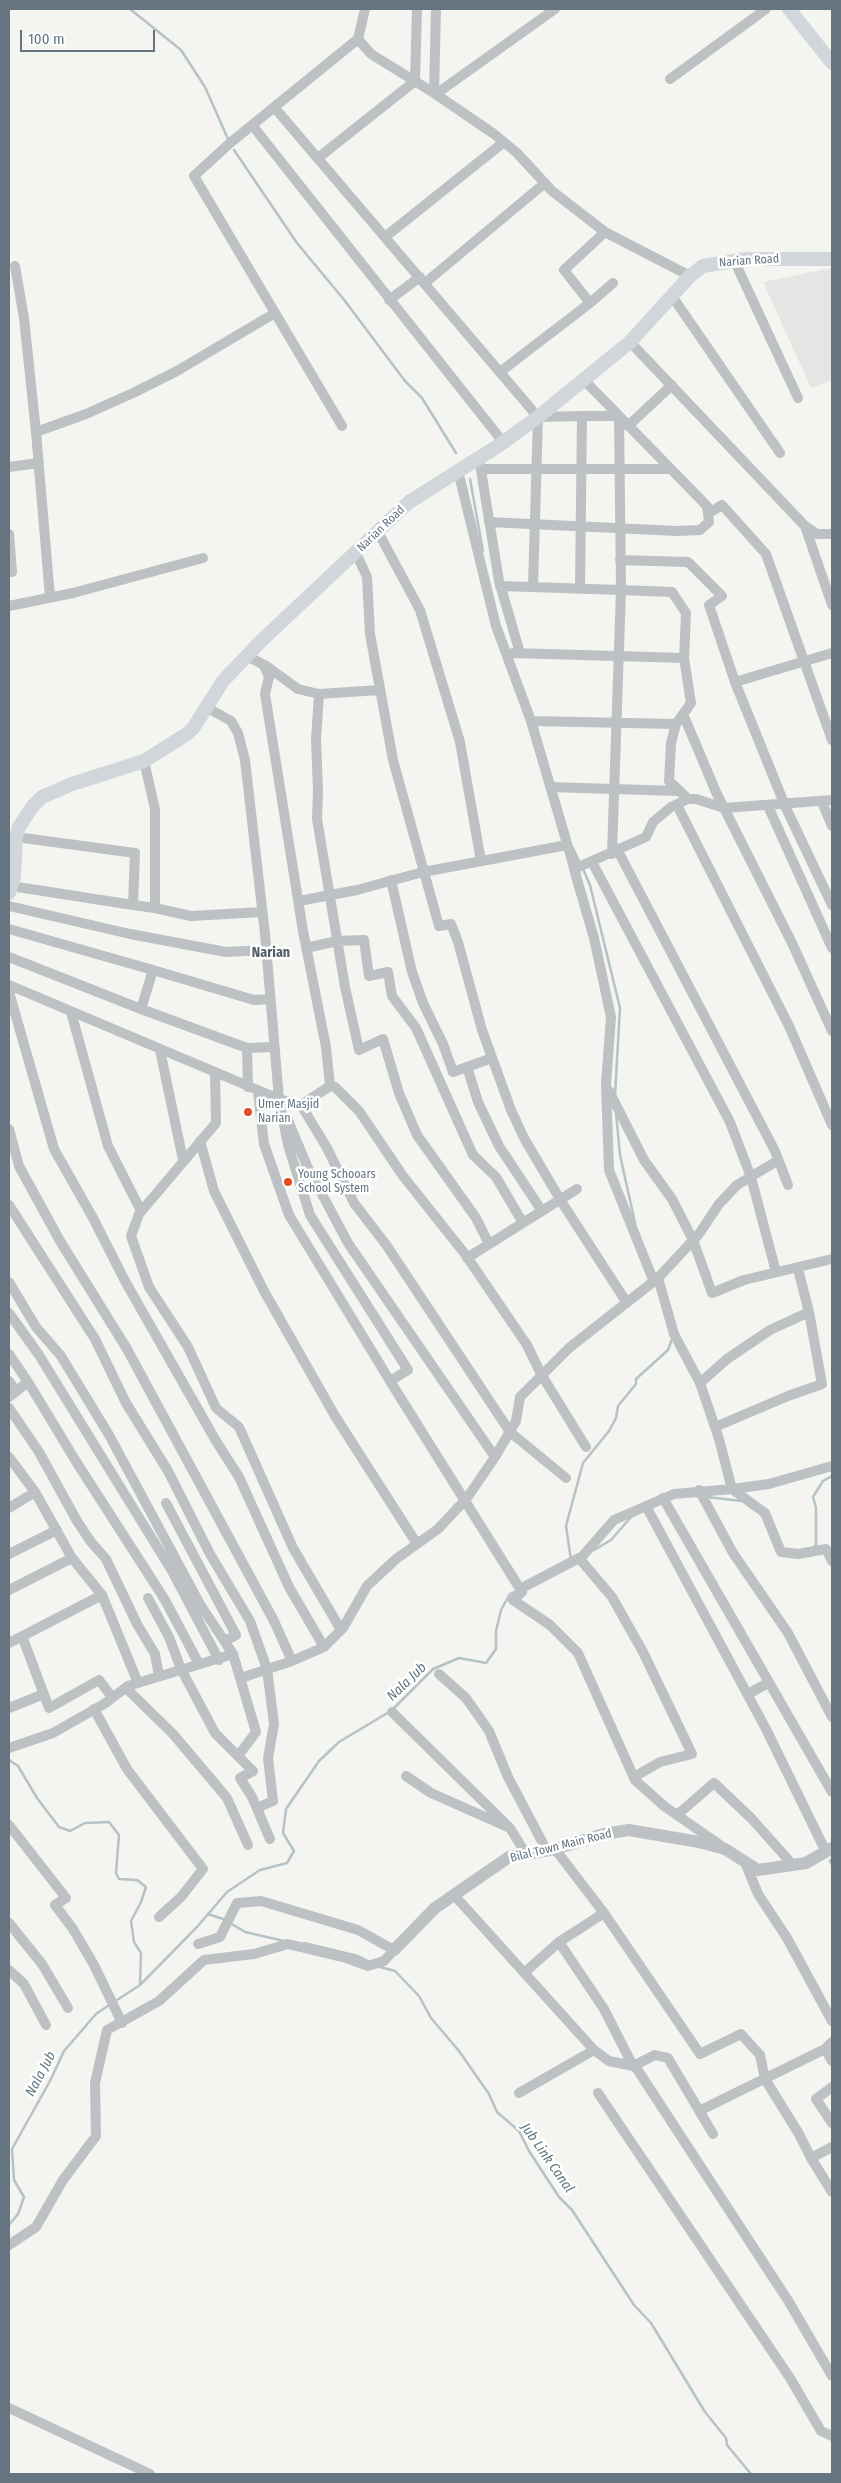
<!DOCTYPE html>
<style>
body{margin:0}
#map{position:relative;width:841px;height:2483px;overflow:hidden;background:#f4f4f0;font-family:"Fira Sans Condensed",sans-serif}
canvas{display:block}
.frame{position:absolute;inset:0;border:10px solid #647481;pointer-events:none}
.scale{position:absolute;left:20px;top:30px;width:135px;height:22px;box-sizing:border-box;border:2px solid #647481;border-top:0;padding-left:6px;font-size:15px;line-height:18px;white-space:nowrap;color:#647481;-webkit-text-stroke:4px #fff;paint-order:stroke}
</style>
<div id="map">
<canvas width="841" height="2483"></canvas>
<div class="frame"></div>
<div class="scale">100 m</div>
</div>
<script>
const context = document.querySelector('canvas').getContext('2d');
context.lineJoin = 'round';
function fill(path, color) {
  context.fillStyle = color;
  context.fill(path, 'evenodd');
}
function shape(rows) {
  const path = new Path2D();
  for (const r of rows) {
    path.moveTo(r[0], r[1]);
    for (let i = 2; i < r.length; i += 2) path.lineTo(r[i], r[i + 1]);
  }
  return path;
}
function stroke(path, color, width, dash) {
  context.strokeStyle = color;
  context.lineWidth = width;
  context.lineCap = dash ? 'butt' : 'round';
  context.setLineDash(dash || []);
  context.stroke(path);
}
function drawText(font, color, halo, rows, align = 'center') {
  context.font = font + ' "Fira Sans Condensed",sans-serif';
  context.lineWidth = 5;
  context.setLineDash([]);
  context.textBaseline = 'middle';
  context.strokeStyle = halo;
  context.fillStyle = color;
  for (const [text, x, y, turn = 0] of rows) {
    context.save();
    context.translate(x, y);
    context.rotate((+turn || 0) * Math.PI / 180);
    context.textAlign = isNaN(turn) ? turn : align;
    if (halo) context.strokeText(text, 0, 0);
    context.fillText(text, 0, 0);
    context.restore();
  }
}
fill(shape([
 [832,268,832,380,811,388,763,282]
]), '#e5e6e4');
stroke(shape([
 [130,9,181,50,205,87,228,139],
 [234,150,297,243,345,301,405,381,422,398,456,453],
 [470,479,483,551],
 [573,848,580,864],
 [583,869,590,885,620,1008,615,1095],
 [616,1113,620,1155,635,1223],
 [707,1497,741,1501],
 [814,1547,816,1545,816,1508,813,1497,823,1481,832,1476],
 [594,1550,611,1540,632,1516],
 [571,1560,566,1526,583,1463,609,1431,616,1418,618,1406,636,1384,636,1379,668,1350,672,1339],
 [393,1709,433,1669,459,1658,486,1663,496,1649,496,1631,501,1610,510,1594,518,1590],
 [9,1760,18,1766,37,1798,59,1827,70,1831,85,1823,109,1822,119,1835,116,1873,119,1879,137,1880,146,1887,141,1902,131,1921,134,1942,141,1953,140,1985],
 [832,1859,830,1861,832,1865],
 [208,1914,226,1920],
 [230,1923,245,1932,284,1941],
 [304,1943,358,1956,370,1962],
 [380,1967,395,1971,419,1996,431,2018,459,2051,489,2094,497,2112,519,2131,529,2151,559,2197,572,2210,634,2305,651,2323,705,2412,726,2438,727,2445,751,2474],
 [114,2002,140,1985,197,1927,227,1892,260,1870,287,1863,294,1851,283,1833,286,1809,319,1761,339,1742,389,1712],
 [9,2225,18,2214,24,2197,14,2180,12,2149,50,2081,64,2051,96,2014,109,2005]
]), '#b5c2c6', 2.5);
stroke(shape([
 [358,39,371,54,434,93,494,134,517,153,552,191,605,232,690,276],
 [670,79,766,9],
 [434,93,436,9],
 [436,94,555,9],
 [274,107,538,417,533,587],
 [252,125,503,442],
 [318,158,415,81,417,9],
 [385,237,504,142],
 [734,260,798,398],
 [15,266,24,318,36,432,50,597],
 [425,283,545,183],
 [672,296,780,453],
 [389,300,420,277],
 [590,303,613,283],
 [630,342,805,526,817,534,832,534],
 [500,372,590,303,564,270,605,232],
 [538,417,582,416],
 [342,426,194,176,230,143,358,39,365,9],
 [628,426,672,385],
 [36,432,86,414,133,393,177,371,275,313],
 [479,458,499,581,520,653],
 [9,467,39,463],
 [481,469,671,469],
 [458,471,496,626,531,721,576,874],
 [709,513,722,505,766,554,832,740],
 [489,522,677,531,700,530,709,522,707,506,584,380],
 [805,526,832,605],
 [378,532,420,610,460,742,481,861],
 [9,534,12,572,9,572],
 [356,553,367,577,370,634,393,760,439,926,451,924,458,942,482,1030,511,1110,524,1138,561,1201,627,1303],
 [620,560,688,562,722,596,709,605,735,682,786,808,832,905],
 [500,586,621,590,612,854],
 [580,589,582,416,619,416,621,590,672,592,686,613,684,658,691,703,676,724,671,743,669,781,688,799],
 [9,606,73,593,203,558],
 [513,653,684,658],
 [247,656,264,665,269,677,265,694,303,931,326,1047,330,1086],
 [265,665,298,689,319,694,380,690],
 [735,682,832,653],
 [319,694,316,740,318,791,317,819,345,987,359,1050,383,1039,399,1093,417,1135,476,1218,489,1244],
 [206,707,231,721,238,733,245,760,265,934,279,1099,288,1145,310,1215,408,1370,390,1381,289,1215,264,1144,258,1091],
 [683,714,716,792,792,943,832,1031],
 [531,721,676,724],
 [550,787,678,791],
 [822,802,832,826],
 [677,805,789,1026,832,1125],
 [768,806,832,948],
 [618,851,775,1151,788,1185],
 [592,862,730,1122,751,1177,776,1272],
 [391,880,412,972,423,1003,443,1044,453,1072,492,1058],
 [11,886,133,905,135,853,16,837],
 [299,901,357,890,423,872,567,845],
 [133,905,155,908,155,809,144,761],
 [9,906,130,934,226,952,266,950],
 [155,908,191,916,262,912],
 [9,929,153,970,141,1009,9,957],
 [306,948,337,941,364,940,369,976,388,972,392,996,416,1028,473,1155,496,1177,523,1223],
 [153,970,254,1000,270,999],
 [9,985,279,1099,301,1105,330,1086,335,1087,359,1111,403,1176,465,1254,527,1345,541,1374,586,1447],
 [9,992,54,1149,93,1218,125,1281,216,1441,239,1477,289,1587,324,1647],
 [141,1009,247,1048,248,1087],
 [71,1012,108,1146,141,1211],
 [247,1048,274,1047],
 [160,1050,183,1160],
 [467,1067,478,1102,499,1146,542,1211],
 [215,1073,216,1123,139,1214,131,1236,149,1287,188,1347,216,1408,239,1427,293,1548,341,1630],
 [609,1091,644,1160,672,1199,693,1240,712,1293,744,1280,832,1259],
 [301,1105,327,1148,354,1203,387,1246,510,1432,566,1478],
 [287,1118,307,1166,348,1243,495,1457],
 [9,1129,19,1166,60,1241,127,1349,274,1621,292,1661],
 [200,1141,214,1191,264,1291,335,1416,417,1544],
 [9,1205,95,1339,126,1403,168,1471,210,1554,250,1621,267,1669,274,1724,268,1758,273,1801,257,1808],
 [467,1258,577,1189],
 [798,1269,809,1312,770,1330,727,1359,700,1383,719,1439,732,1489,769,1484,832,1466],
 [658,1278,674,1334,700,1383],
 [9,1282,36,1327,61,1356,109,1435,201,1606,233,1654,256,1732,238,1756],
 [654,1282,609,1170,606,1084,611,1017,594,938,574,869,646,837,653,822,671,807,688,799,696,799,724,808,832,800],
 [9,1313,39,1355,172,1571,219,1660],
 [9,1354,28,1382,77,1463,165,1600,199,1664],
 [9,1381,16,1391],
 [390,1381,522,1592,513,1600,550,1625,578,1653,635,1780,664,1806,723,1847],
 [9,1397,28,1382],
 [9,1408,39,1452,77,1521,91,1542,106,1559,137,1624,155,1654,159,1676],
 [715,1427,788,1396,822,1384,809,1312],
 [9,1457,35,1492,72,1558,102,1595,138,1683],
 [699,1490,733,1553,788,1633,832,1717],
 [663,1498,832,1792],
 [166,1503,236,1635,225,1641],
 [646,1506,766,1729,826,1852],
 [9,1508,35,1492],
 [9,1554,57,1530],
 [580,1559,614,1520,674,1494,732,1489,765,1513,781,1552,798,1554,826,1549,832,1561],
 [520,1589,579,1558,612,1597,643,1652,692,1754,660,1762,634,1777],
 [9,1590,72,1558],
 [148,1598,169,1637,181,1669,215,1733,253,1771,240,1778,252,1797,270,1839],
 [22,1636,49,1708,99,1680,112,1697],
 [9,1643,102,1595],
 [439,1674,466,1698,489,1731,508,1777,547,1851],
 [241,1678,292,1661,324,1647,343,1628,367,1586,396,1559,438,1529,467,1498,495,1457,516,1421,520,1397,569,1348,658,1278,699,1234,719,1204,737,1185,777,1161],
 [126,1688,173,1734,227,1798,248,1845],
 [748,1694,768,1683],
 [9,1708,44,1694],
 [94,1709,127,1769,203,1869,181,1897,159,1917],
 [392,1712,510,1828],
 [9,1748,53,1733,104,1704,128,1686,233,1654],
 [406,1776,431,1793,510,1828,526,1854],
 [677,1815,714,1783,751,1818,793,1865],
 [9,1825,66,1898,55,1905,73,1929,94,1965,122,2023],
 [745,1862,758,1894,787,1938,832,2021],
 [454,1895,594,2050,609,2061,633,2066,637,2069,789,2302,832,2376],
 [604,1913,700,2054,741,2034,760,2055,765,2079,799,2134,811,2158],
 [9,1923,42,1964,68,2008],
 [559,1942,604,2009,633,2066,655,2055,668,2058,713,2134],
 [9,1970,24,1984,46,2025],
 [524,1973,559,1942,604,1913,555,1849],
 [832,2042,825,2049,832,2061],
 [832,2087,816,2099,832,2123],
 [519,2093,594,2050],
 [598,2093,790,2378,821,2431,832,2436],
 [699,2111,825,2049],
 [832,2147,811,2158,832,2192],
 [9,2245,36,2227,63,2180,96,2136,95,2083,107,2030,159,2001,204,1960,254,1954,288,1944,346,1958,368,1966,384,1961,394,1950,358,1930,261,1901,237,1903,220,1937,198,1944],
 [9,2408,150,2474]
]), '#bdc1c4', 10);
stroke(shape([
 [394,1950,435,1908,509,1857,555,1849,604,1834,629,1830,699,1842,725,1849,758,1870,806,1863,832,1848]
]), '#bdc1c4', 12);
stroke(shape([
 [789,9,832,63],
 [9,893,14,877,16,837,19,827,32,807,42,797,72,784,144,761,187,734,194,727,223,681,261,641,409,502,498,446,538,417,630,342,690,276,703,266,746,259,832,259]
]), '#d1d6da', 14);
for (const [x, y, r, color] of [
 [248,1112,5,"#e14d24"],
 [288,1182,5,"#e14d24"]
]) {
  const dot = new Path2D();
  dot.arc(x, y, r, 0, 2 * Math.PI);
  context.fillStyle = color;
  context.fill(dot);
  stroke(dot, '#fff', 2);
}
drawText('12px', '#647481', '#fff', [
 ["Narian Road",749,261,-4],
 ["Narian Road",381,529,-44],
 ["Bilal Town Main Road",561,1846,-14]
]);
drawText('12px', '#647481', '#fff', [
 ["Umer Masjid",258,1105],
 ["Narian",258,1119],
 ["Young Schooars",298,1175],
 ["School System",298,1189]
], 'left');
drawText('bold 14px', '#515d66', '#fff', [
 ["Narian",271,953]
]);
drawText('italic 14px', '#5f777f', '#fff', [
 ["Nala Jub",407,1682,-44],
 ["Nala Jub",41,2074,-62],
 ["Jub Link Canal",547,2158,55]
]);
</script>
